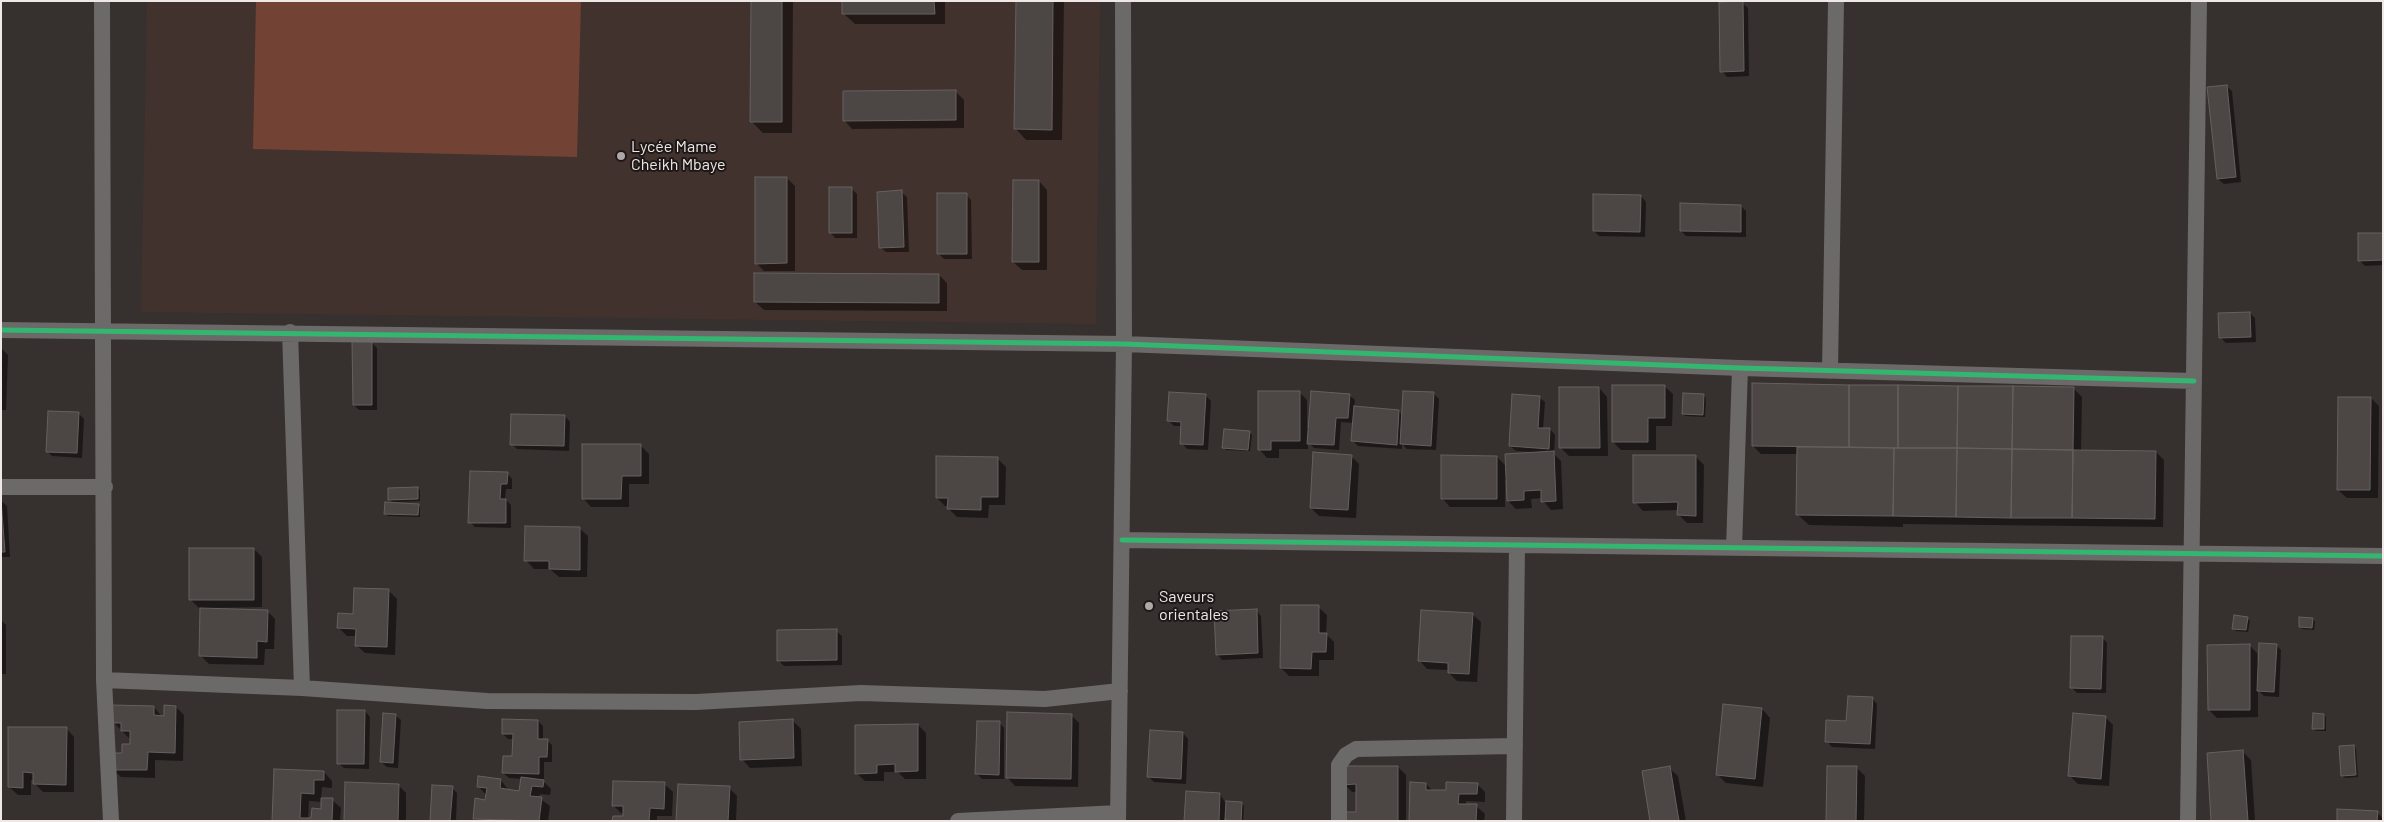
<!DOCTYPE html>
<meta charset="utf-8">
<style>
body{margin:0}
#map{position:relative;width:2384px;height:822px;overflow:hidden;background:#36302e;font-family:Barlow,sans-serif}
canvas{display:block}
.frame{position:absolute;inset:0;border:2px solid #f0e8e6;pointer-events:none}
</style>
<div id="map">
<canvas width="2384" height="822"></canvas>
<div class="frame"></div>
</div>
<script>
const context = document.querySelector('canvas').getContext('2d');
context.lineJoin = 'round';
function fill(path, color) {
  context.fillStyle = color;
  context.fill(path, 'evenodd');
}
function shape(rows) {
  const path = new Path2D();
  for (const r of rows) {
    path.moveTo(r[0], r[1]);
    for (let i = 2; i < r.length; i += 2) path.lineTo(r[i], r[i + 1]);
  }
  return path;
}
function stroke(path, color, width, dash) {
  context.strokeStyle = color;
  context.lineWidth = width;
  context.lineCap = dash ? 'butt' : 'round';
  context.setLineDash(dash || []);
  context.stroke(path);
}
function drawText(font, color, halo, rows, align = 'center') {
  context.font = font + ' Barlow,sans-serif';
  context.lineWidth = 4;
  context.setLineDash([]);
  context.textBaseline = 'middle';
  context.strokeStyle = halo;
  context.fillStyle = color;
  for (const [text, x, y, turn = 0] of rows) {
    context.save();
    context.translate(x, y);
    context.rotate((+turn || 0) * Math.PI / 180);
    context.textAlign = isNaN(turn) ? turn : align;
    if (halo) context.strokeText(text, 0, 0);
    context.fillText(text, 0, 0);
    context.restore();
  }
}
fill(shape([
 [147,1,1100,1,1096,324,141,312]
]), '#42322d');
fill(shape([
 [256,1,581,1,577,157,253,149]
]), '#724235');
fill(shape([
 [752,1,793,1,792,133,763,133,752,122],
 [844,1,945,1,945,24,855,24,844,14],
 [1017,1,1064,1,1062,140,1026,140,1016,129],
 [1742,3,1748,8,1749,76,1727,77,1722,71],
 [2226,86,2232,91,2241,182,2224,184,2218,179],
 [956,92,964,100,964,128,852,129,844,120],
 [787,178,795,186,795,271,764,271,756,263],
 [1039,181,1047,190,1047,270,1022,270,1013,262],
 [851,188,857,194,857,238,835,238,830,232],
 [901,192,907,197,909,252,886,252,880,247],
 [966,194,971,200,972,259,944,259,939,254],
 [1641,196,1646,202,1645,237,1599,236,1594,231],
 [1741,206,1746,211,1746,237,1686,236,1681,231],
 [2383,234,2383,265,2365,266,2360,261],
 [939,275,947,283,947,311,764,310,755,302],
 [2250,313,2255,318,2256,342,2226,343,2221,338],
 [371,342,377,348,377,410,359,410,354,405],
 [1,348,8,355,6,410,1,410],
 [1664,386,1673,394,1672,426,1656,426,1656,450,1621,450,1613,442],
 [1599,388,1607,397,1608,456,1569,456,1561,448],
 [2073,388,2082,397,2081,451,2156,452,2164,460,2163,527,1903,524,1903,527,1809,525,1798,515,1799,454,1761,454,1753,446],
 [1299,392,1307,400,1307,428,1310,428,1349,395,1355,400,1354,408,1399,411,1403,416,1434,394,1439,399,1436,450,1407,449,1402,444,1402,449,1358,446,1353,441,1354,423,1341,422,1339,450,1314,448,1308,442,1308,449,1279,449,1279,458,1267,458,1259,449],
 [1205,395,1211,401,1208,450,1187,449,1182,443,1182,426,1174,426,1168,420],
 [1704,395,1706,398,1705,417,1685,416,1683,413],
 [1539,397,1545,402,1543,429,1550,429,1555,435,1554,454,1561,461,1563,509,1551,510,1543,501,1543,498,1531,499,1532,508,1516,509,1508,501,1507,480,1505,480,1505,507,1450,507,1442,498,1497,457,1507,467,1529,454,1529,452,1516,451,1510,446],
 [2371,398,2379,406,2378,498,2347,498,2338,490],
 [79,414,84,419,82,458,52,456,47,451],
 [565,416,570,422,569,451,517,449,512,444],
 [1249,432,1252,435,1250,451,1226,450,1224,447],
 [641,446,649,454,649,484,629,484,629,507,591,507,583,498],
 [1351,456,1359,464,1356,518,1319,516,1311,508],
 [1695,456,1704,465,1703,523,1687,523,1679,515,1679,510,1643,511,1635,502],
 [997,458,1006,467,1005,505,989,505,988,518,957,517,949,509,949,506,945,506,937,498],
 [507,473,512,479,512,489,506,489,505,499,511,505,511,528,475,527,470,522],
 [418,488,420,490,420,501,398,502,398,504,418,505,420,507,420,517,388,516,385,513,394,504,390,500],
 [1,501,7,506,10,557,1,557],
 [579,528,588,536,587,577,559,577,550,569,534,569,526,560],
 [254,549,262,557,262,607,211,608,211,610,267,611,275,619,274,649,265,649,264,665,209,664,201,656,202,608,199,608,190,599],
 [389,591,397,599,395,655,365,653,356,645,357,636,347,636,338,627],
 [1318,607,1327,615,1326,634,1334,642,1334,660,1319,660,1319,676,1289,676,1281,668],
 [1256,610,1261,616,1263,658,1222,660,1217,654],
 [1472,614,1481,622,1477,682,1457,681,1449,673,1449,670,1427,669,1419,660],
 [2247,618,2250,621,2248,632,2236,631,2233,628],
 [2313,619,2315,622,2314,630,2302,629,2300,626],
 [1,620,6,625,6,674,1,674],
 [836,631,842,636,842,665,784,666,778,660],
 [2102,637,2107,643,2106,693,2077,693,2072,688],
 [2249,645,2257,653,2258,665,2276,645,2281,650,2279,697,2264,696,2258,690,2258,717,2217,718,2209,710],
 [1872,698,1877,704,1875,749,1832,747,1827,741],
 [154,707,162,717,165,717,176,707,184,715,183,761,155,760,155,778,121,777,112,769,131,746,130,739,113,722],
 [1762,709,1770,718,1763,787,1726,783,1717,774],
 [365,711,370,717,369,769,344,768,338,763],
 [395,715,401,720,398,768,387,767,381,762],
 [1071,715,1079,723,1078,787,1015,786,1007,777],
 [2324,715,2326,717,2326,731,2316,731,2313,728],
 [2105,717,2113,725,2109,786,2078,784,2070,776],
 [792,720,801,729,802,766,750,768,742,759],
 [538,721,543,726,543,740,547,740,552,745,552,762,544,762,544,779,541,779,551,789,550,795,540,794,539,798,550,806,548,821,476,821,474,819,486,801,486,795,478,786,501,780,509,791,520,792,522,779,509,778,503,773,513,757,514,739,508,739,503,734],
 [999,722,1004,728,1004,779,982,779,977,774],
 [918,725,926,733,926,779,905,779,898,772,884,772,884,781,865,781,856,773],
 [10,728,66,728,74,737,74,792,43,792,35,784,35,780,31,780,31,795,18,795,9,787],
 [1183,733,1188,739,1186,784,1154,782,1148,776],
 [2354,746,2356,749,2358,777,2345,778,2343,776],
 [2243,752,2251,760,2255,821,2212,821],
 [1398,767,1406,775,1406,821,1347,821,1357,813,1357,792,1352,792,1344,784],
 [1669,768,1678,776,1686,821,1652,821],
 [1857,768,1865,776,1864,821,1827,821],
 [275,771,324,772,332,781,332,788,322,787,321,799,332,800,341,808,340,821,273,821],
 [309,801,322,802,322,810,313,819,308,819],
 [664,784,673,792,672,816,657,816,657,821,614,821,624,818,624,814,621,813,613,805],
 [1426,784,1433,791,1448,791,1477,784,1485,792,1485,802,1466,801,1466,805,1476,806,1485,814,1484,821,1410,821],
 [398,785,406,793,406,821,345,821],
 [452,788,457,793,456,821,431,821],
 [729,788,737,796,736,821,677,821],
 [1220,794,1225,802,1242,804,1244,806,1243,821,1227,821,1224,818,1224,821,1185,821],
 [2377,812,2382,818,2382,821,2338,821]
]), '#0007');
const building = shape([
 [751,1,782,1,782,122,750,122,751,1],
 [842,1,934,1,935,14,842,14,842,1],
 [1016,1,1053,1,1052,130,1014,129,1016,1],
 [1743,1,1744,71,1720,72,1719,2,1743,1],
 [2227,85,2236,177,2217,179,2207,87,2227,85],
 [956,90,956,120,843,121,843,91,956,90],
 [755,177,787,177,787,263,755,264,755,177],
 [1013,180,1039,180,1039,262,1012,262,1013,180],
 [829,187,852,187,852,233,829,233,829,187],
 [902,190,904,247,879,248,877,192,902,190],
 [937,193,967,193,967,254,937,254,937,193],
 [1593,194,1641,195,1640,232,1593,231,1593,194],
 [1680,203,1741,205,1741,232,1680,231,1680,203],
 [2358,233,2383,233,2383,260,2358,261,2358,233],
 [754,273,939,274,939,303,754,302,754,273],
 [2250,312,2251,337,2219,338,2218,313,2250,312],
 [352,341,372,341,372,405,353,405,352,341],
 [1752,383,1849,385,1849,447,1752,446,1752,383],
 [1612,385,1665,385,1665,418,1648,418,1648,442,1612,442,1612,385],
 [1849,385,1898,385,1898,448,1849,447,1849,385],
 [1898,385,1958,386,1957,448,1898,448,1898,385],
 [1958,386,2013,386,2012,449,1957,448,1958,386],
 [2013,386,2074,387,2073,450,2012,449,2013,386],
 [1559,387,1599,387,1600,448,1559,448,1559,387],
 [1258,391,1300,391,1300,441,1271,441,1271,450,1258,450,1258,391],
 [1311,391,1350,394,1348,418,1336,418,1334,445,1307,444,1311,391],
 [1403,391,1434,392,1431,446,1400,444,1403,391],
 [1169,392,1206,394,1203,445,1180,444,1181,422,1167,421,1169,392],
 [1683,393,1704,394,1703,415,1682,414,1683,393],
 [1512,394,1540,396,1538,428,1550,428,1549,449,1509,446,1512,394],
 [2338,397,2371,397,2370,490,2337,490,2338,397],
 [1354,406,1399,410,1397,445,1351,441,1354,406],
 [48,411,79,412,77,453,46,452,48,411],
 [511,414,565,415,564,446,510,445,511,414],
 [1224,429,1250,431,1248,450,1222,448,1224,429],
 [582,444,641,444,641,476,622,476,621,499,582,499,582,444],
 [1797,447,1894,448,1893,516,1796,515,1797,447],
 [1894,448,1957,448,1956,517,1893,516,1894,448],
 [1957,448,2012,449,2011,518,1956,517,1957,448],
 [2012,449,2073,450,2072,518,2011,518,2012,449],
 [2073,450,2156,451,2155,519,2072,518,2073,450],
 [1554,451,1556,501,1541,502,1541,490,1524,491,1524,500,1507,501,1505,454,1554,451],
 [1313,452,1352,455,1348,510,1310,508,1313,452],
 [1441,455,1497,456,1497,499,1441,499,1441,455],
 [1633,455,1696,455,1696,516,1677,515,1678,502,1633,503,1633,455],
 [936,456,998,457,998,497,981,497,981,510,947,509,948,498,936,498,936,456],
 [470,471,508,472,507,484,501,484,500,499,506,499,506,523,468,523,470,471],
 [418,487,418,499,388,500,388,488,418,487],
 [1,500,5,552,1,552,1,500],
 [385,502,419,504,418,515,384,514,385,502],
 [525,526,580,527,580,570,549,569,549,561,524,561,525,526],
 [189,548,254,548,254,600,189,600,189,548],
 [354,588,389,589,387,647,355,646,356,629,337,628,338,613,353,614,354,588],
 [1281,605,1319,605,1319,633,1327,633,1326,652,1312,652,1311,669,1280,668,1281,605],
 [200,608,268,610,267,642,257,641,257,658,199,656,200,608],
 [1257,609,1258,653,1216,655,1214,611,1257,609],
 [1421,610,1473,613,1469,674,1448,673,1448,663,1418,661,1421,610],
 [2234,615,2248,617,2246,630,2232,629,2234,615],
 [2299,617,2313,618,2312,628,2299,627,2299,617],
 [837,629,837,660,777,661,777,630,837,629],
 [2071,636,2103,636,2101,689,2070,688,2071,636],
 [2259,643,2277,644,2274,692,2257,691,2259,643],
 [2250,644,2250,710,2208,710,2207,645,2250,644],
 [1848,696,1873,697,1870,744,1825,742,1826,720,1846,721,1848,696],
 [1723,704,1762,708,1755,779,1716,775,1723,704],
 [112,705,154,706,154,715,164,716,164,705,176,706,175,753,148,752,147,770,111,770,112,753,122,753,122,744,130,744,130,731,121,731,121,723,112,723,112,705],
 [337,710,365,710,364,764,337,764,337,710],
 [1007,712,1072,714,1071,779,1006,778,1007,712],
 [383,713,396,714,393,763,380,762,383,713],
 [2073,713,2106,716,2101,779,2068,776,2073,713],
 [2313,713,2324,714,2324,729,2312,729,2313,713],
 [502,719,538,720,538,739,548,739,547,757,539,757,539,774,502,773,503,756,512,756,513,734,502,734,502,719],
 [793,719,794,758,740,760,739,722,793,719],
 [977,721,1000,721,999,775,975,774,977,721],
 [918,724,918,771,895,772,895,764,877,765,877,773,855,774,855,725,918,724],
 [8,727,67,727,66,785,33,784,33,773,23,772,23,788,8,787,8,727],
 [1150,730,1183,732,1181,779,1147,777,1150,730],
 [2354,745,2356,775,2341,776,2339,746,2354,745],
 [2243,750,2248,821,2211,821,2207,753,2243,750],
 [1342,766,1398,766,1398,821,1345,821,1345,812,1356,812,1356,784,1342,785,1342,766],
 [1670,766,1679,821,1650,821,1642,771,1670,766],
 [1827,766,1857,766,1856,821,1826,821,1827,766],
 [274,769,324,771,324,780,314,780,314,794,301,793,300,818,311,818,312,808,321,809,321,798,333,798,332,821,272,821,274,769],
 [478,776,501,779,500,788,519,791,521,777,544,780,543,787,532,786,530,796,542,797,539,821,473,819,475,798,485,800,487,788,477,787,478,776],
 [613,781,665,782,664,809,650,808,649,821,612,821,613,816,623,816,623,806,612,806,613,781],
 [345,782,399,784,398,821,344,821,345,782],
 [1410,782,1426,783,1426,790,1446,790,1446,782,1478,783,1477,794,1459,794,1458,804,1477,804,1476,821,1409,821,1410,782],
 [678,784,730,786,728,821,676,821,678,784],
 [432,785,453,786,450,821,430,821,432,785],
 [1186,791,1220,793,1219,821,1184,821,1186,791],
 [1226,801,1242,802,1241,821,1225,820,1226,801],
 [2337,809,2378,811,2377,821,2337,821,2337,809]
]);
fill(building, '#4c4745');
stroke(building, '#66605f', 1);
stroke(shape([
 [102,1,104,680,111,821],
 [1,330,1124,344,1740,368,2194,381],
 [290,332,302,688],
 [1830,371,1836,1],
 [1,487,105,487],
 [1122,540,2383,556],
 [1734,548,1740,368],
 [104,680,302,688,487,701,696,702,861,693,1045,699,1120,691],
 [958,821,1118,813],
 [1118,821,1124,344,1123,1],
 [1339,821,1339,765,1346,755,1356,749,1515,746],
 [1514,821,1517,545],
 [2188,821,2199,1]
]), '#6c6969', 16);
stroke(shape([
 [1,330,1124,344,1740,368,2194,381],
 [1122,540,2383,556]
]), '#33b770', 5);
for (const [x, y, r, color] of [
 [621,156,5,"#afa8a6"],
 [1149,606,5,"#afa8a6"]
]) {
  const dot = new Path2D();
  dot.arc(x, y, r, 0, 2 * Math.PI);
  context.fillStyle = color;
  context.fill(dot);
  stroke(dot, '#1d1817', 2);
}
drawText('16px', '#f0e8e6', '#1d1817', [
 ["Lycée Mame",631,147],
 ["Cheikh Mbaye",631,165],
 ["Saveurs",1159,597],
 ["orientales",1159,615]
], 'left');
</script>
